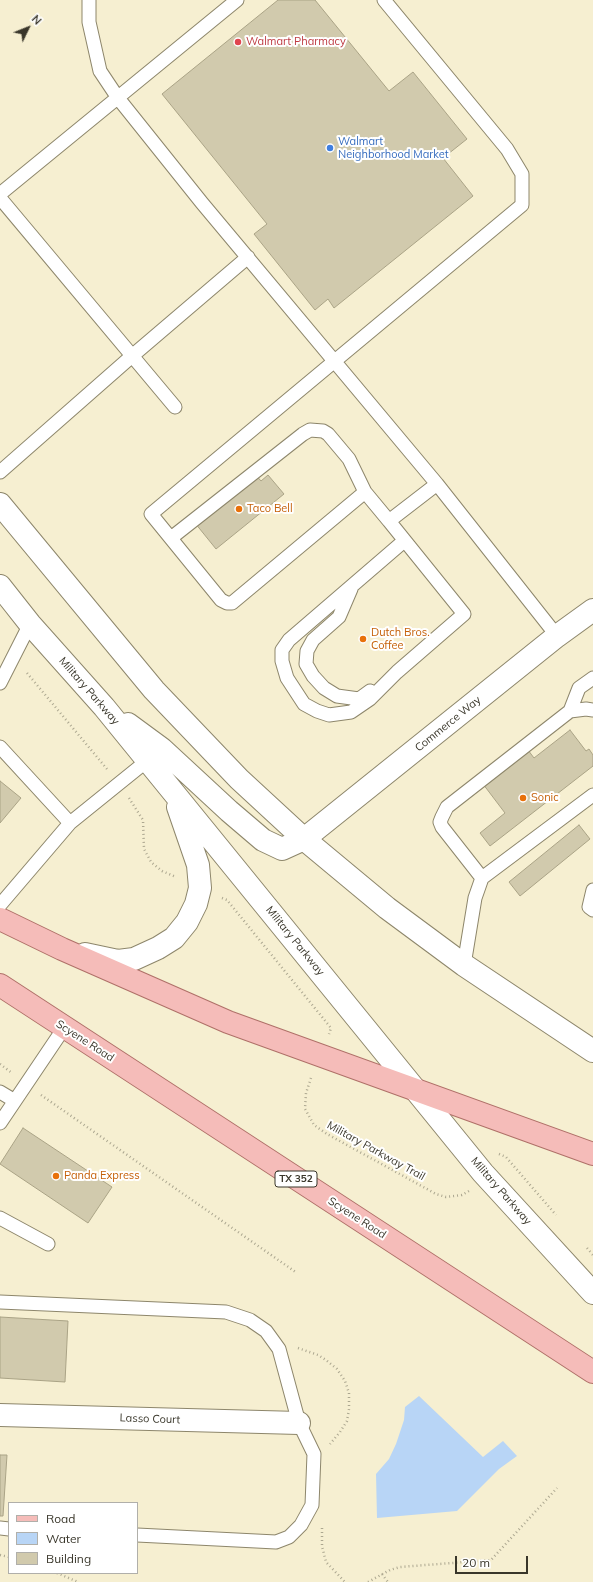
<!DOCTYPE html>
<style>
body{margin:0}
#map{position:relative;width:593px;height:1582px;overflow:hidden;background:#f6efd1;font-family:Mulish,sans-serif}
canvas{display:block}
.legend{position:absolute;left:8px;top:1502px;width:130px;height:72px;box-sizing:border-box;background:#fff;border:1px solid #b0afaa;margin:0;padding:5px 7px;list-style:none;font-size:12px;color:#39362a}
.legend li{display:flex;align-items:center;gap:8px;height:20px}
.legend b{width:20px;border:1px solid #b0afaa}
.north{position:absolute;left:8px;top:8px;width:40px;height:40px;-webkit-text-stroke:3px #fff;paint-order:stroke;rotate:47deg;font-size:11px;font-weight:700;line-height:16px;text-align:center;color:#39362a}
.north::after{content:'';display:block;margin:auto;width:14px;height:18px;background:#39362a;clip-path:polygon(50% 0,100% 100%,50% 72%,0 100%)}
.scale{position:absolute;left:455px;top:1556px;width:73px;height:18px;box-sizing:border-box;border:2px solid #39362a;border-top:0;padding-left:5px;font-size:12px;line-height:14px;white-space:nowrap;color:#39362a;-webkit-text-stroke:3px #fff;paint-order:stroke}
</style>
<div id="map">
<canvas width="593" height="1582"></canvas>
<ul class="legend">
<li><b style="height:5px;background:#f5bcb9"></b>Road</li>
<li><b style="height:11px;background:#b8d5f6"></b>Water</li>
<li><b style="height:11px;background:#d1caad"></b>Building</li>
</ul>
<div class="north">N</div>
<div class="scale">20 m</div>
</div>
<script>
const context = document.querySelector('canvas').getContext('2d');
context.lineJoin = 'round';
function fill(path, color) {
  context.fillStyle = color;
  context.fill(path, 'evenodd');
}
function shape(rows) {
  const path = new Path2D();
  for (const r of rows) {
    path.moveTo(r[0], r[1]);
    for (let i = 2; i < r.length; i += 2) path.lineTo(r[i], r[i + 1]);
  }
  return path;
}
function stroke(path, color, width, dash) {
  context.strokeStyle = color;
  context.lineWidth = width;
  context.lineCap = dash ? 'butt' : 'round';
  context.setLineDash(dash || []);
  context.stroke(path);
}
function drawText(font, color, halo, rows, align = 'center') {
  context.font = font + ' Mulish,sans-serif';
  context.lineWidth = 4;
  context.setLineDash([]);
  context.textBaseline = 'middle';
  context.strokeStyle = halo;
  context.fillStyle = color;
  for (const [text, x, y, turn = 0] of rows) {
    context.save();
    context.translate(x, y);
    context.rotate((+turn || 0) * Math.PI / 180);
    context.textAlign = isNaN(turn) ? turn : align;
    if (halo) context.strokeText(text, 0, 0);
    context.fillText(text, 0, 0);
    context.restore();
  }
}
fill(shape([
 [419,1396,483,1457,503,1441,517,1456,499,1469,457,1511,377,1518,376,1474,389,1459,396,1444,404,1420,405,1407]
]), '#b8d5f6');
const building = shape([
 [278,0,315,0,389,91,413,72,467,139,443,158,473,196,334,308,328,299,315,310,254,234,267,224,162,94,278,0],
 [255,474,261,481,268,475,284,494,216,549,195,523,255,474],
 [570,730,586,751,589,749,593,755,593,766,490,846,480,833,505,813,483,784,528,750,534,758,570,730],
 [0,781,21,798,0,823,0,781],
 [579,825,590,839,520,896,509,882,579,825],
 [23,1128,112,1187,88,1223,0,1164,23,1128],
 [0,1317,68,1321,65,1382,0,1378,0,1317],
 [0,1455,7,1455,3,1516,0,1516,0,1455]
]);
fill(building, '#d1caad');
stroke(building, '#aaa386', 1);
const service = shape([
 [89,0,89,22,100,71,118,98,202,203,437,484,557,636],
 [384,0,507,149,522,174,522,205,151,514,221,600,227,603,232,603,365,492,389,521,437,484],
 [0,194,237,0],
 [0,198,175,407],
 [0,472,132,356,248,257],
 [389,521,464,614,397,672,370,699,351,712,329,715,317,711,304,704,287,678,282,661,282,650,289,640,404,541],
 [171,538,303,434,310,430,323,431,328,434,349,459,365,492],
 [351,589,339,617,313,640,307,651,306,664,313,676,324,688,337,696,359,699,370,691],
 [0,683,30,624],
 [570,711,586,709,593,710],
 [0,747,70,823],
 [482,878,442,827,440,822,442,817,447,807,570,711,579,688,593,678],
 [593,890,589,907,593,910],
 [0,905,70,823,153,756],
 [464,965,475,898,482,878,593,795],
 [0,1092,15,1101],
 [0,1123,64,1028],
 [0,1218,48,1244],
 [0,1302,226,1312,250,1320,266,1331,279,1349,299,1423,314,1454,312,1505,301,1525,289,1537,276,1542,137,1535],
 [0,1528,9,1529]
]);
const minor = shape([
 [304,839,557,636,593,610],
 [0,1415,299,1423]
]);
const secondary = shape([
 [0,504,154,690,239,779,304,839,387,908,464,965,593,1051],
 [0,586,30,624,104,707,483,1173,593,1293],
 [128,724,162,749,229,811,263,840,282,849,304,839],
 [85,954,118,961,134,959,158,948,174,938,187,922,196,904,200,888,198,865,178,807]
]);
const primary = shape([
 [0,919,62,949,228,1022,593,1154],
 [0,985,593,1372]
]);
stroke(service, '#8d866b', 15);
stroke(minor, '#8d866b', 24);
stroke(secondary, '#8d866b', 24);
stroke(primary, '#af7068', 24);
stroke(shape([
 [27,673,107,769],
 [129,798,143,820,144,849,151,862,162,871,176,877],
 [222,898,227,900,331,1028,329,1034],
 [0,1064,12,1073],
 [311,1078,306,1093,305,1109,314,1125,327,1134,436,1194,446,1197,462,1195,469,1191],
 [41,1095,297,1273],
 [499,1154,506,1157,556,1215],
 [587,1248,593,1255],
 [298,1348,318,1355,326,1360,337,1369,345,1381,349,1393,349,1409,347,1421,340,1432,330,1444],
 [322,1528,322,1546,326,1562,345,1582],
 [0,1555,9,1557],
 [57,1573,78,1582],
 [382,1574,388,1582],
 [368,1582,390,1570,400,1567,491,1560,557,1488]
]), '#aca790', 2.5, [1, 3]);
stroke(service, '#fff', 13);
stroke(minor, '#fff', 22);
stroke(secondary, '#fff', 22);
stroke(primary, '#f5bcb9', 22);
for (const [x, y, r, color] of [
 [238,42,4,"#e0444e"],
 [330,148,4,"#3f7fe0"],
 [239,509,4,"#e8710a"],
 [363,639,4,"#e8710a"],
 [523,798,4,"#e8710a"],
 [56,1176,4,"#e8710a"]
]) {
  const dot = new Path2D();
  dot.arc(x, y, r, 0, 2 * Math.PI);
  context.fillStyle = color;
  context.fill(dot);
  stroke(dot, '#fff', 1.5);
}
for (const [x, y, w] of [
 [296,1179,42]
]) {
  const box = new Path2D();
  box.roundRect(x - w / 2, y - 8, w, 16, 3);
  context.fillStyle = '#fff';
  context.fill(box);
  stroke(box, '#39362a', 1);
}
drawText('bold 10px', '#39362a', null, [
 ["TX 352",296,1179]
]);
drawText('11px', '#be3a42', '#fff', [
 ["Walmart Pharmacy",246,42]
], 'left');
drawText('11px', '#366cbe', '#fff', [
 ["Walmart",338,142],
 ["Neighborhood Market",338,155]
], 'left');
drawText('11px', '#c56008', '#fff', [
 ["Taco Bell",247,509],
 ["Dutch Bros.",371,633],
 ["Coffee",371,646],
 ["Sonic",531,798],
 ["Panda Express",64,1176]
], 'left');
drawText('11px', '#39362a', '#fff', [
 ["Military Parkway",89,691,49],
 ["Commerce Way",448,724,-39],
 ["Military Parkway",295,941,51],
 ["Scyene Road",85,1041,33],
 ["Military Parkway Trail",376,1151,29],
 ["Military Parkway",501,1191,49],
 ["Scyene Road",357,1218,33],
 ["Lasso Court",150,1419,2]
]);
</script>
